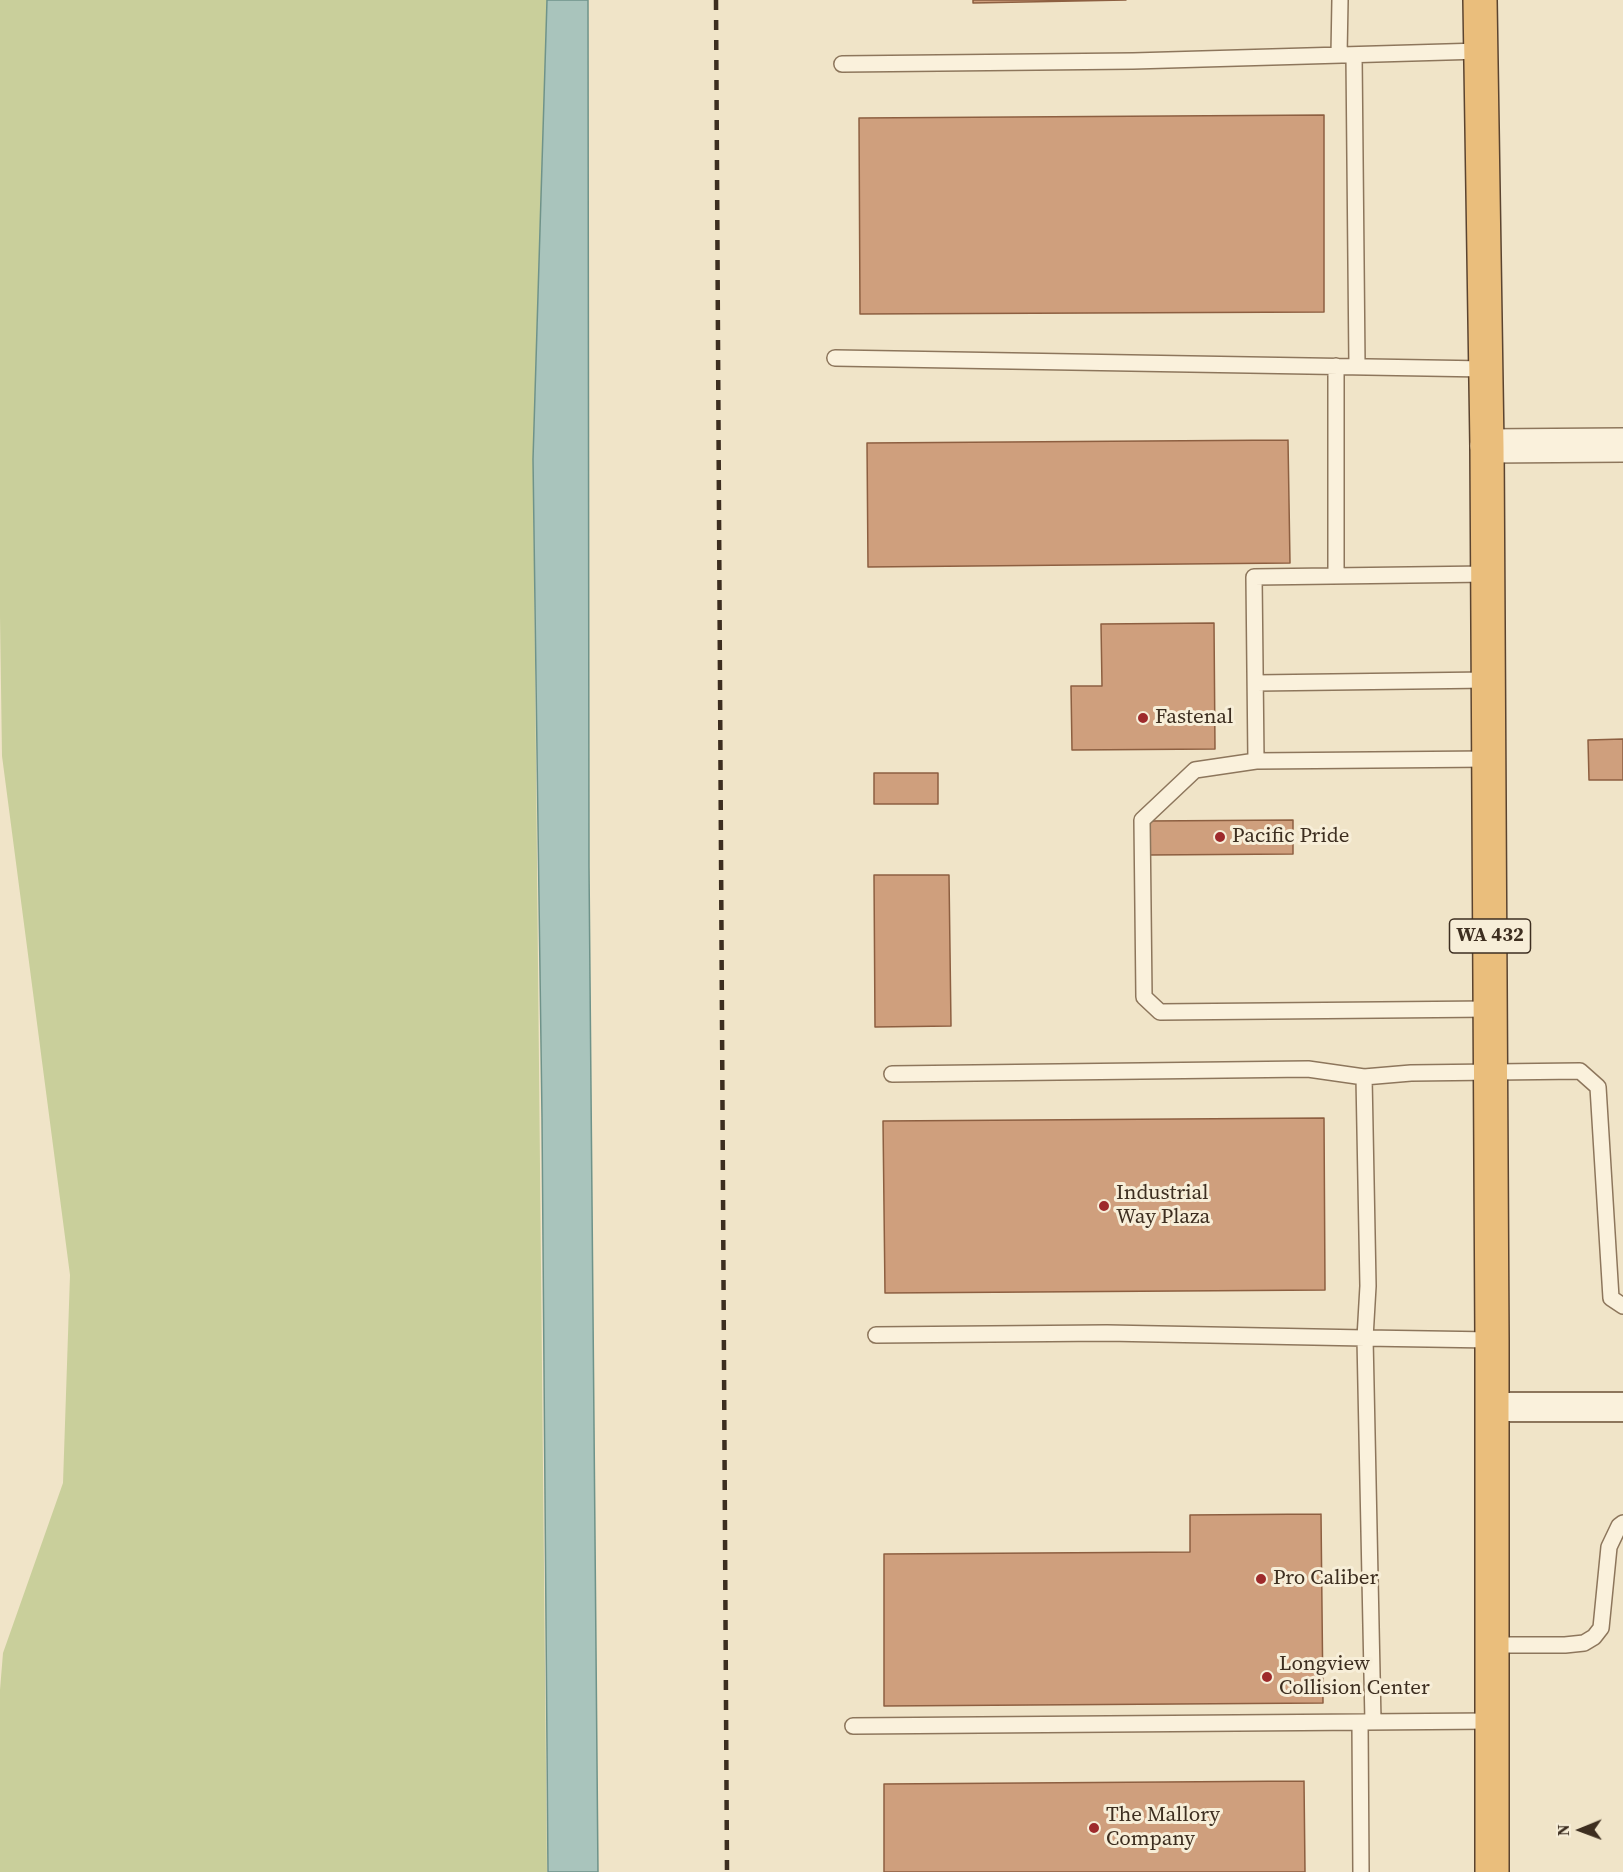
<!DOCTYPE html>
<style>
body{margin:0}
#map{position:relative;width:1623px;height:1872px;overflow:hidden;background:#f0e4c8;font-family:"Source Serif 4",serif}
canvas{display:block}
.north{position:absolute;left:1551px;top:1800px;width:60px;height:60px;-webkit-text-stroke:4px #f7eed8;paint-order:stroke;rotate:269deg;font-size:16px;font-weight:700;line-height:24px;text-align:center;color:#3d2e20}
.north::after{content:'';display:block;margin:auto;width:21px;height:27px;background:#3d2e20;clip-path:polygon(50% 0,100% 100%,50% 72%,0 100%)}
</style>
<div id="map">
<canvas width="1623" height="1872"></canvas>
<div class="north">N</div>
</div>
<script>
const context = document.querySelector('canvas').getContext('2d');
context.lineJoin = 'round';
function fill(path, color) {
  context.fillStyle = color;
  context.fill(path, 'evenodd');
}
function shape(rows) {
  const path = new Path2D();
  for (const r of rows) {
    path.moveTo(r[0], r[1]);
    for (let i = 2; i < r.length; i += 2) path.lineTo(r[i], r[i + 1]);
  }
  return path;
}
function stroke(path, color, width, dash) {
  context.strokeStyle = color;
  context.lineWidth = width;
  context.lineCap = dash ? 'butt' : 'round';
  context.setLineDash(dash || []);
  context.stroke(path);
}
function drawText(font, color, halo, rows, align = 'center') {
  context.font = font + ' "Source Serif 4",serif';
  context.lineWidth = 6;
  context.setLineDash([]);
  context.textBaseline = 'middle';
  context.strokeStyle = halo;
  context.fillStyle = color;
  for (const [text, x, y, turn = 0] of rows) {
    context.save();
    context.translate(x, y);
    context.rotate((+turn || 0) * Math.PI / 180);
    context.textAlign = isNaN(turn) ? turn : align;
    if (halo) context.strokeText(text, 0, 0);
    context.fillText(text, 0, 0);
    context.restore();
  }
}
fill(shape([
 [0,0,547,0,533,459,547,1872,0,1872,0,1690,3,1653,63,1483,70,1275,2,756,0,616]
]), '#c9cf9b');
const water = shape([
 [547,0,588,0,589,867,598,1872,548,1872,542,1118,533,459,547,0]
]);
fill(water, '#a9c4bc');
stroke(water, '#6f938a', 1.5);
const building = shape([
 [973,0,1126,0,973,3,973,0],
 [1324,115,1324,312,860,314,859,118,1324,115],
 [1288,440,1290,563,868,567,867,443,1288,440],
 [1214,623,1215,749,1072,750,1071,686,1102,686,1101,624,1214,623],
 [1623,739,1623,780,1589,780,1588,740,1623,739],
 [874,773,938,773,938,804,874,804,874,773],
 [1293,820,1293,854,1148,855,1147,821,1293,820],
 [874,875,949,875,951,1026,875,1027,874,875],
 [1324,1118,1325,1290,885,1293,883,1121,1324,1118],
 [1321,1514,1323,1703,884,1706,884,1554,1190,1552,1190,1515,1321,1514],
 [1304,1781,1305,1872,884,1872,884,1784,1304,1781]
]);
fill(building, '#cf9f7d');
stroke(building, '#8d5f41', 1.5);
const service = shape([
 [1339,55,1340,0],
 [1354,55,1357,366],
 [842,64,1133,61,1481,51],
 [835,358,1486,369],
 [1336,366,1336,576],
 [1256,683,1488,680],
 [1489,759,1256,761,1195,770,1142,820,1144,997,1160,1012,1490,1009],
 [1256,761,1254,577,1488,574],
 [892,1074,1308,1069,1364,1077],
 [876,1335,1107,1333,1365,1338,1373,1722],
 [1492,1340,1365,1338,1368,1286,1364,1077,1411,1073,1580,1071,1598,1087,1611,1298,1623,1306],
 [1492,1645,1565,1645,1584,1643,1594,1637,1601,1628,1609,1547,1619,1526,1623,1523],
 [1360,1723,1361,1872],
 [853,1726,1492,1721]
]);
const minor = shape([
 [1492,1407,1623,1407]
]);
const tertiary = shape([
 [1487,446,1623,445]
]);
const trunk = shape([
 [1480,0,1487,446,1492,1340,1492,1872]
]);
stroke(service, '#8d765c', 18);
stroke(minor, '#8d765c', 32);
stroke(tertiary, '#8d765c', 36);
stroke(trunk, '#5b4430', 36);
stroke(service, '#faf1dc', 15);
stroke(minor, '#faf1dc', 28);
stroke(tertiary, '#faf1dc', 33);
stroke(trunk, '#eabe7c', 33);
stroke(shape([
 [716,0,727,1872]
]), '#3d2e20', 4.5, [10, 10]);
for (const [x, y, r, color] of [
 [1143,718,6,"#9e2a2b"],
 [1220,837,6,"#9e2a2b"],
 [1104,1206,6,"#9e2a2b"],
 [1261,1579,6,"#9e2a2b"],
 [1267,1677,6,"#9e2a2b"],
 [1094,1828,6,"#9e2a2b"]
]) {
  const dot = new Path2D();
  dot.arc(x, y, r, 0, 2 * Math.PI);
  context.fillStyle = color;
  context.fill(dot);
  stroke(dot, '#f7eed8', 2);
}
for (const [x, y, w] of [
 [1490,936,81]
]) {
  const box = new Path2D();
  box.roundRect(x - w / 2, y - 17, w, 34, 4.5);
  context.fillStyle = '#f7eed8';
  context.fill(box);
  stroke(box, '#3d2e20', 1.5);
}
drawText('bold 20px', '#3d2e20', null, [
 ["WA 432",1490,936]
]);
drawText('21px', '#3d2e20', '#f7eed8', [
 ["Fastenal",1155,718],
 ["Pacific Pride",1232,837],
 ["Industrial",1116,1194],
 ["Way Plaza",1116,1218],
 ["Pro Caliber",1273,1579],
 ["Longview",1279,1665],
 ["Collision Center",1279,1689],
 ["The Mallory",1106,1816],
 ["Company",1106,1840]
], 'left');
</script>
